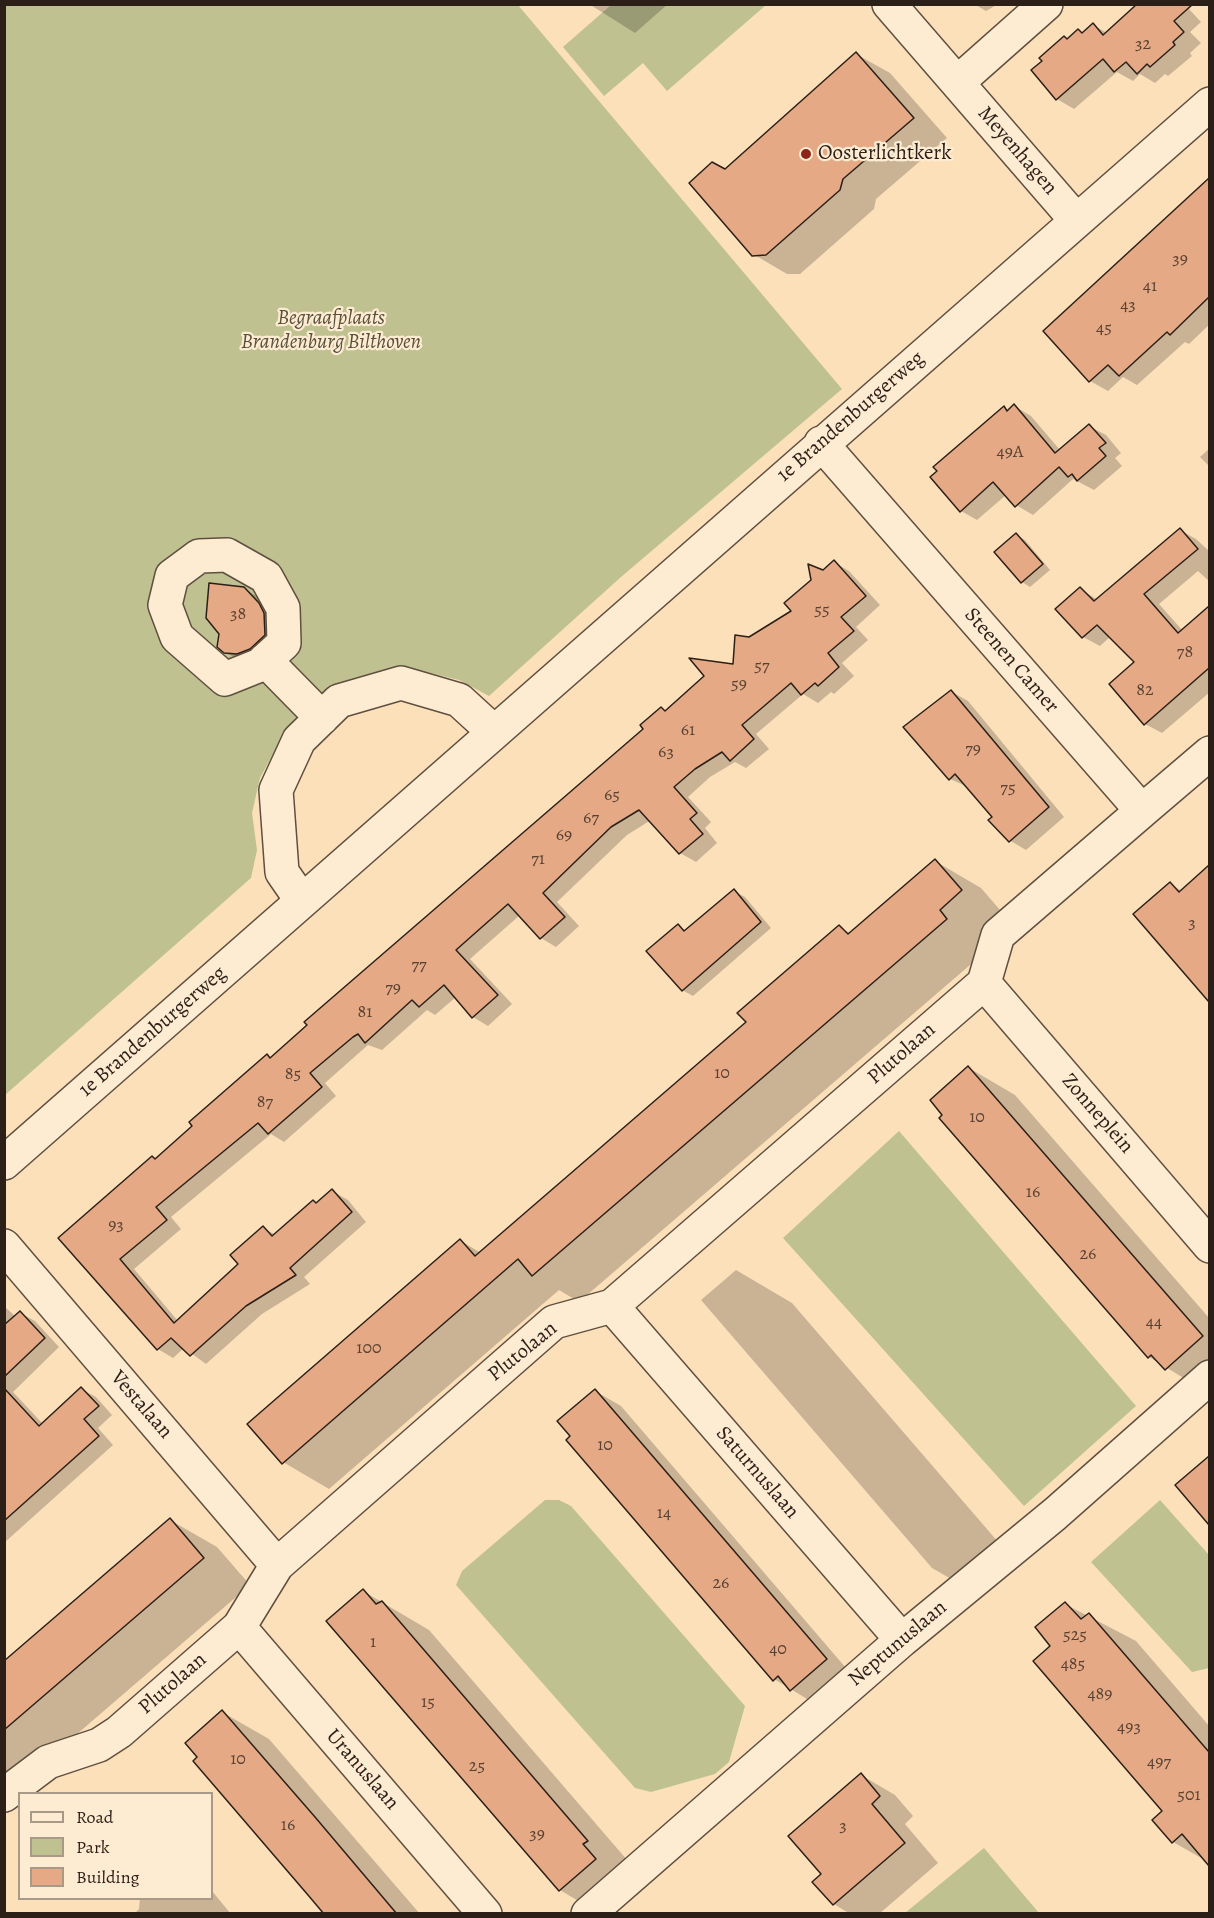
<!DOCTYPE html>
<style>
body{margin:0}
#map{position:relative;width:1214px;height:1918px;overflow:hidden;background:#fce0ba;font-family:Alegreya,serif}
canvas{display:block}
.frame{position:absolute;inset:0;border:6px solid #2b1f18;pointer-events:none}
.legend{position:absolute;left:18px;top:1792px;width:195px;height:108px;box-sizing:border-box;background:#fdebd2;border:2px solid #a99988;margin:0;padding:8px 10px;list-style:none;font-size:18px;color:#2b1f18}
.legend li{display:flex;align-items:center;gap:12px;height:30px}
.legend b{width:30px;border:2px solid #a99988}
</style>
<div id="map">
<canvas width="1214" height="1918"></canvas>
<div class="frame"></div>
<ul class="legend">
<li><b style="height:8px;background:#fdebd2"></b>Road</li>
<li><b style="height:16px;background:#bfc290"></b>Park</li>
<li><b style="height:16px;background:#e5aa85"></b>Building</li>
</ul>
</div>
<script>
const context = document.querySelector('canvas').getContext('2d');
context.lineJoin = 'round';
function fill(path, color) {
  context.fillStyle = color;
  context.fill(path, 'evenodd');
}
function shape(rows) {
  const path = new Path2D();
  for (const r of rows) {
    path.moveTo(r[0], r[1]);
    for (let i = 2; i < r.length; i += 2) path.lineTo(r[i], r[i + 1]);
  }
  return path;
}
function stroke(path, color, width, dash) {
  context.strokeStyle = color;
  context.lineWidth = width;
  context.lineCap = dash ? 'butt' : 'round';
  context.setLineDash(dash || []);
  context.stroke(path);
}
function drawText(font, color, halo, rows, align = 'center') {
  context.font = font + ' Alegreya,serif';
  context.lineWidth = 4.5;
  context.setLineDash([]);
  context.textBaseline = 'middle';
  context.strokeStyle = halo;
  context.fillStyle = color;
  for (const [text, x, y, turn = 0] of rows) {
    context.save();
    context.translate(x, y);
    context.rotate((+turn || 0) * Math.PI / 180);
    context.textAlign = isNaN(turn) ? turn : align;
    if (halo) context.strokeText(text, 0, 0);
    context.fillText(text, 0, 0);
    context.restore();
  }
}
fill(shape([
 [5,5,518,5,842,389,621,577,489,696,459,680,426,672,396,673,309,709,281,739,260,778,252,813,257,850,251,878,5,1095],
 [611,5,611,4,766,5,667,91,643,63,604,96,563,47],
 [899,1131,1136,1406,1024,1506,783,1238],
 [545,1500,559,1500,571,1506,745,1706,729,1762,715,1774,651,1792,635,1788,456,1585,462,1571],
 [1160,1500,1209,1555,1209,1668,1192,1672,1091,1562],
 [984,1848,1039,1913,905,1913]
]), '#bfc290');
fill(shape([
 [589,4,668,4,635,33],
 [974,4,998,4,986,11],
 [1139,4,1194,4,1189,9,1201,22,1190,32,1201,43,1190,53,1192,56,1168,76,1165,74,1155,83,1140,74,1133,81,1117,72,1074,109,1057,99,1068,40,1078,31,1083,33,1093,25,1107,33],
 [856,54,890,73,947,138,876,199,874,209,800,274,787,274,753,254,726,170],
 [1210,180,1210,324,1189,344,1185,342,1137,385,1123,377,1108,391,1090,381,1045,331],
 [1014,406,1031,416,1060,450,1089,426,1106,435,1121,453,1115,458,1122,466,1094,490,1073,479,1033,515,1016,505,1006,495,977,520,961,511,1004,408,1009,411],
 [1210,448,1210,467,1200,457],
 [1180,530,1196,539,1210,552,1210,582,1198,571,1159,604,1183,631,1210,608,1210,692,1162,733,1145,724,1136,662,1110,637,1100,646,1083,637,1080,589,1098,600],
 [1016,535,1025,540,1050,570,1030,587,1022,582],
 [834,562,849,571,880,605,856,627,868,640,842,663,854,676,834,694,831,692,818,703,803,694,756,734,769,749,746,768,735,762,710,777,688,797,711,822,705,828,717,843,696,862,680,853,651,820,627,835,557,902,579,926,556,947,541,938,520,915,470,959,512,1004,488,1026,473,1017,456,997,435,1015,427,1010,382,1050,368,1045,325,1083,336,1096,284,1142,271,1134,171,1217,181,1229,134,1269,178,1321,240,1264,263,1228,276,1235,332,1191,348,1200,366,1222,304,1277,310,1284,262,1314,206,1364,184,1348,173,1358,158,1349,60,1238,153,1157,156,1160,267,1056,272,1059,645,729,662,709,666,711,734,665,749,639,793,611,823,571],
 [243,588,261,599,282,624,243,662,225,652],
 [952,692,968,701,1064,817,1026,850,1009,840,968,787,950,779],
 [935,861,981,888,1007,918,992,946,579,1302,559,1290,329,1489,283,1462,461,1241,481,1253,748,1022,839,927,850,933],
 [1210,867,1210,999,1135,914,1170,884,1182,891],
 [734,891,745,897,771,928,693,996,682,990,678,926,687,931],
 [969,1068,1015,1095,1210,1319,1210,1394,1149,1357],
 [736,1270,792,1303,999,1543,972,1591,932,1568,701,1300],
 [4,1306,16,1317,20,1313,35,1321,59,1347,13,1392,43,1424,81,1389,96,1397,112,1415,98,1428,113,1445,4,1543],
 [595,1391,621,1406,852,1675,817,1705,774,1679],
 [1210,1458,1210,1523,1177,1485],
 [170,1520,217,1547,250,1585,4,1797,4,1663],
 [363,1591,429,1630,634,1868,600,1914,560,1890],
 [1065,1604,1136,1641,1210,1727,1210,1863,1173,1842,1164,1811,1052,1646],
 [222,1712,269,1739,420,1914,326,1914,200,1757],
 [861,1775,895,1795,913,1816,905,1824,938,1863,879,1914,850,1914,834,1904,823,1874],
 [212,1891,231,1914,134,1914,139,1909,140,1898,212,1898]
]), '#0003');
const building = shape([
 [1137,4,1193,4,1174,21,1184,32,1173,42,1175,45,1150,67,1147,64,1137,74,1126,62,1114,72,1103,59,1056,100,1031,70,1042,61,1039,58,1064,36,1067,39,1078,29,1082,33,1093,23,1103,35,1137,4],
 [856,52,914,118,843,179,840,190,766,255,752,256,689,183,712,162,725,169,856,52],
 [1209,178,1209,297,1170,335,1167,332,1119,376,1108,365,1089,382,1043,331,1209,178],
 [1014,404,1055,453,1089,424,1106,443,1099,448,1106,456,1077,481,1072,474,1068,477,1059,467,1015,507,993,482,960,512,930,477,937,471,933,467,1004,406,1007,411,1014,404],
 [1180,528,1198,549,1144,594,1178,633,1209,606,1209,668,1144,725,1109,684,1134,662,1097,625,1082,638,1055,609,1080,587,1094,601,1180,528],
 [1016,533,1043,564,1021,583,994,552,1016,533],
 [834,560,866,596,841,617,854,631,828,653,839,667,818,686,815,683,801,695,791,683,742,725,754,739,730,761,722,752,695,769,674,787,697,813,690,819,703,834,679,854,639,810,611,827,543,893,565,917,540,939,508,904,456,950,498,995,472,1018,444,985,419,1007,412,1000,365,1043,358,1034,353,1037,310,1073,322,1087,268,1134,258,1123,156,1207,167,1220,120,1259,174,1323,238,1264,230,1255,263,1226,272,1236,313,1200,316,1203,332,1189,352,1212,290,1268,296,1275,246,1306,190,1356,171,1338,157,1350,58,1238,152,1156,155,1159,192,1126,189,1122,267,1054,270,1058,307,1025,304,1022,643,729,640,725,661,707,665,711,704,676,689,658,733,664,735,635,749,637,791,611,784,603,811,580,808,564,823,570,834,560],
 [209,583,244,587,259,603,264,613,265,635,250,649,237,654,224,653,217,647,219,634,206,618,209,583],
 [951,690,1049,807,1009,842,988,820,992,817,955,774,949,780,903,727,951,690],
 [935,859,962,890,940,910,947,919,532,1276,518,1259,282,1464,247,1424,460,1239,475,1256,746,1022,737,1013,839,925,848,934,935,859],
 [1209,865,1209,1002,1133,914,1170,882,1179,892,1209,865],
 [734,889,761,922,682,991,646,951,678,924,684,931,734,889],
 [968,1066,1203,1336,1165,1370,1151,1355,1148,1358,939,1118,942,1115,930,1100,968,1066],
 [20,1311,45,1338,4,1377,4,1325,20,1311],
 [81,1387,99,1406,84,1419,99,1436,4,1521,4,1388,39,1426,81,1387],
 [595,1389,827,1659,790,1691,778,1676,773,1681,566,1440,570,1436,557,1421,595,1389],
 [1209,1456,1209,1525,1175,1485,1209,1456],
 [170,1518,204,1558,4,1730,4,1661,170,1518],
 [363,1589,376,1604,382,1601,588,1841,583,1844,596,1859,559,1891,326,1621,363,1589],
 [1065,1602,1081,1619,1089,1613,1209,1752,1209,1866,1182,1834,1172,1843,1152,1820,1162,1811,1033,1661,1050,1646,1035,1627,1065,1602],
 [222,1710,315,1817,397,1914,324,1914,308,1895,193,1761,197,1757,185,1743,222,1710],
 [861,1773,880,1796,872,1804,905,1843,833,1905,812,1882,821,1874,788,1836,861,1773]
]);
fill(building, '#e5aa85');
stroke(building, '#2b1f18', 1.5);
const minor = shape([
 [889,4,1076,220],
 [958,82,1046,4],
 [821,443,1142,811,1210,753],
 [227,555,266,577,283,608,284,643,260,665,225,679,177,637,165,605,172,576,199,556,227,555],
 [265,660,322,718],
 [302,901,282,872,276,790,299,740,339,701,401,683,459,700,494,732],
 [984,983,1210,1246],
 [4,1163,1210,104],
 [4,1246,277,1565],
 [612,1306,902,1640],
 [239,1627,485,1914],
 [4,1795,48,1762,99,1745,119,1732,239,1627,277,1565,554,1322,612,1306,984,983,998,935,1142,811],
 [588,1914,902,1640,1055,1514,1210,1377]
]);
stroke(minor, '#5f4f40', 36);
stroke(minor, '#fdebd2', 33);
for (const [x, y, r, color] of [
 [806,154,6,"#8f2418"]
]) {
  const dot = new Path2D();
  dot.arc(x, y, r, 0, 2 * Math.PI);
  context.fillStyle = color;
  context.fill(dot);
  stroke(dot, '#fdebd2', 2);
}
drawText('18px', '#5a4233', null, [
 ["32",1143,45],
 ["39",1180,260],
 ["41",1150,287],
 ["43",1128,306],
 ["45",1104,329],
 ["49A",1010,453],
 ["55",822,611],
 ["38",238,615],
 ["78",1185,653],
 ["57",762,667],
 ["59",739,685],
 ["82",1145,691],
 ["61",688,731],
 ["79",973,750],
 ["63",666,753],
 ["75",1008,789],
 ["65",612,796],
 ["67",591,819],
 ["69",564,836],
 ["71",538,860],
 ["3",1192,924],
 ["77",419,966],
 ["79",393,989],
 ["81",365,1013],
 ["10",722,1074],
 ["85",293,1075],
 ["87",265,1103],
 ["10",977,1118],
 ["16",1033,1193],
 ["93",116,1226],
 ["26",1088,1255],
 ["44",1154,1323],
 ["100",369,1349],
 ["10",605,1446],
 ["14",664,1514],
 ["26",721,1584],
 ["525",1075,1636],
 ["1",373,1643],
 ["40",778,1650],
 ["485",1073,1665],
 ["489",1100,1695],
 ["15",428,1703],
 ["493",1129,1728],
 ["10",238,1760],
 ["497",1159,1763],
 ["25",477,1767],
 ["501",1189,1796],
 ["16",288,1826],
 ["3",843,1827],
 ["39",537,1835]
]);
drawText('21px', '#2b1f18', '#fdebd2', [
 ["Meyenhagen",1017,151,49],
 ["1e Brandenburgerweg",851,417,-41],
 ["Steenen Camer",1011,661,49],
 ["1e Brandenburgerweg",153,1032,-41],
 ["Plutolaan",902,1054,-41],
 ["Zonneplein",1097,1114,49],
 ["Plutolaan",523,1352,-39],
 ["Vestalaan",141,1405,49],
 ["Saturnuslaan",757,1473,49],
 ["Neptunuslaan",898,1644,-40],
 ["Plutolaan",173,1684,-41],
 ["Uranuslaan",362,1770,49]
]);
drawText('21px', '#2b1f18', '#fdebd2', [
 ["Oosterlichtkerk",818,154]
], 'left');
drawText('italic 21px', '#57503c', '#fdebd2', [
 ["Begraafplaats",331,319],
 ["Brandenburg Bilthoven",331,343]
]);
</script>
